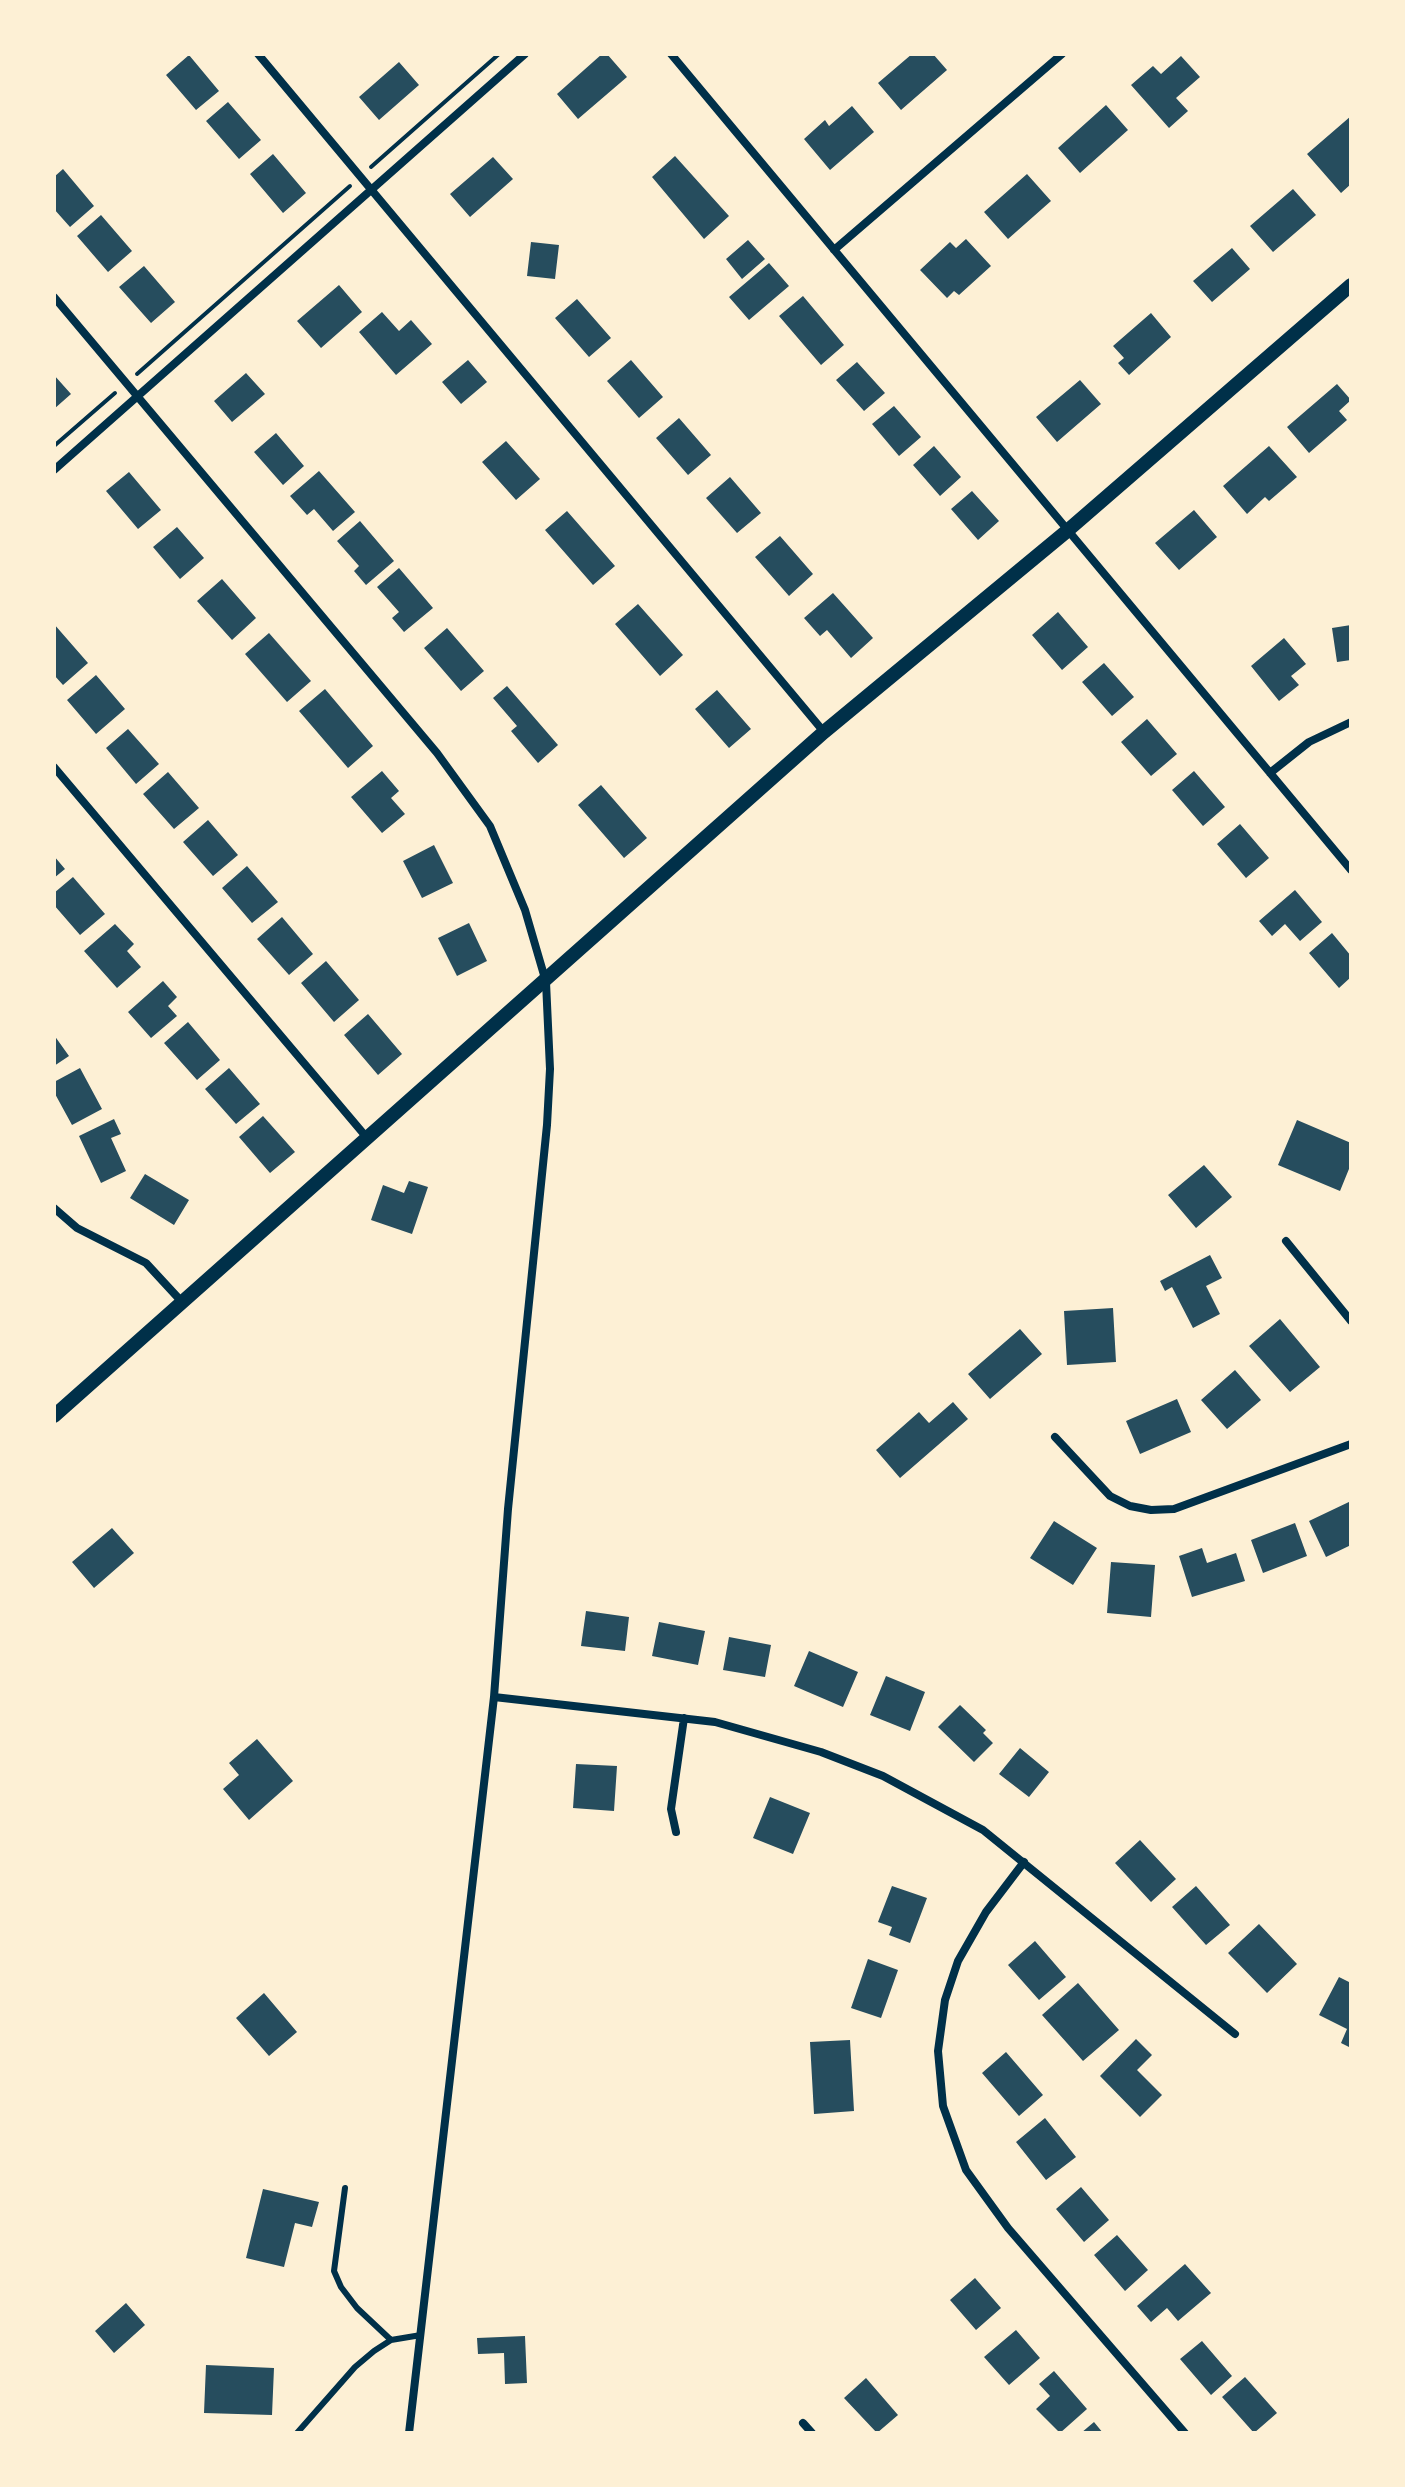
<!DOCTYPE html>
<style>
body{margin:0}
#map{position:relative;width:1405px;height:2487px;overflow:hidden;background:#fdf0d5;font-family:Helvetica,sans-serif}
canvas{display:block}
.frame{position:absolute;inset:0;border:56px solid #fdf0d5;pointer-events:none}
</style>
<div id="map">
<canvas width="1405" height="2487"></canvas>
<div class="frame"></div>
</div>
<script>
const context = document.querySelector('canvas').getContext('2d');
context.lineJoin = 'round';
function fill(path, color) {
  context.fillStyle = color;
  context.fill(path, 'evenodd');
}
function shape(rows) {
  const path = new Path2D();
  for (const r of rows) {
    path.moveTo(r[0], r[1]);
    for (let i = 2; i < r.length; i += 2) path.lineTo(r[i], r[i + 1]);
  }
  return path;
}
function stroke(path, color, width, dash) {
  context.strokeStyle = color;
  context.lineWidth = width;
  context.lineCap = dash ? 'butt' : 'round';
  context.setLineDash(dash || []);
  context.stroke(path);
}
fill(shape([
 [602,54,607,54,627,77,578,119,557,94],
 [912,54,933,54,947,70,901,110,878,83],
 [189,55,219,91,196,110,166,75],
 [1181,56,1200,77,1176,98,1188,111,1169,128,1131,85,1153,66,1161,74],
 [399,62,419,85,379,120,359,97],
 [228,102,261,140,239,159,206,121],
 [1106,105,1128,130,1080,173,1058,148],
 [852,106,874,132,830,170,804,139,825,120,829,126],
 [1351,116,1351,184,1341,193,1307,154],
 [273,154,306,193,283,213,250,174],
 [675,156,729,216,704,239,652,177],
 [493,157,513,179,470,217,450,194],
 [63,169,94,206,70,227,54,209,54,177],
 [1027,174,1051,201,1008,239,984,212],
 [1293,189,1316,215,1273,252,1250,226],
 [101,215,132,251,108,272,77,236],
 [966,239,991,266,959,295,954,291,947,298,920,270,950,242,956,248],
 [748,240,765,259,742,279,726,259],
 [531,242,559,245,555,279,527,276],
 [1232,248,1250,269,1212,302,1193,281],
 [769,263,789,286,749,320,729,297],
 [144,266,175,302,151,323,119,287],
 [339,285,362,312,321,348,297,321],
 [803,296,844,345,821,365,779,316],
 [577,299,611,338,589,357,555,318],
 [382,312,399,331,411,320,432,344,396,375,359,332],
 [1151,313,1171,337,1129,375,1118,363,1124,358,1113,346],
 [468,360,487,382,461,404,442,382],
 [631,360,663,397,639,418,607,381],
 [857,362,885,393,864,411,836,380],
 [246,373,265,394,232,422,214,401],
 [54,375,71,394,54,409],
 [1080,380,1101,404,1057,442,1036,417],
 [1337,384,1351,400,1339,411,1347,420,1309,453,1287,427],
 [894,406,921,437,899,456,872,424],
 [679,418,711,455,688,475,656,438],
 [276,433,304,466,283,485,254,452],
 [506,441,540,479,516,500,482,462],
 [934,446,961,477,940,496,913,465],
 [1269,446,1297,477,1269,501,1265,497,1247,514,1223,486],
 [319,471,355,512,333,531,314,509,307,515,290,496],
 [129,472,161,510,138,529,106,491],
 [730,477,761,513,737,533,706,498],
 [972,491,999,521,978,540,951,509],
 [1194,510,1217,537,1179,570,1155,543],
 [567,511,615,566,593,585,545,530],
 [360,521,394,561,366,585,354,571,359,566,337,541],
 [177,527,204,558,180,579,153,547],
 [780,536,813,574,789,596,755,557],
 [399,568,433,608,404,632,392,618,399,612,377,587],
 [222,579,256,618,232,640,197,601],
 [833,593,873,638,851,658,827,630,820,636,804,618],
 [638,604,683,655,660,676,615,624],
 [1058,612,1088,647,1062,670,1032,635],
 [54,624,88,663,63,685,54,675],
 [1351,625,1351,660,1337,662,1332,628],
 [447,628,484,671,461,691,424,648],
 [269,633,311,681,287,702,245,654],
 [1284,638,1306,664,1291,676,1299,685,1279,701,1251,666],
 [1104,663,1134,697,1112,716,1082,682],
 [96,675,125,709,96,734,67,700],
 [507,686,558,745,538,763,511,731,517,726,493,698],
 [325,689,373,746,348,768,299,711],
 [717,690,751,729,729,748,695,709],
 [1147,719,1177,754,1151,776,1121,742],
 [128,729,159,764,136,784,106,748],
 [382,771,399,791,391,798,405,814,382,833,351,797],
 [1194,771,1225,807,1203,826,1172,790],
 [168,772,199,808,174,829,143,794],
 [601,785,647,838,624,858,578,805],
 [208,820,238,855,213,876,183,842],
 [1240,824,1269,858,1246,878,1217,844],
 [434,845,453,883,422,898,403,861],
 [54,856,65,869,54,878],
 [247,866,278,902,252,923,222,888],
 [73,877,105,914,80,935,54,905,54,893],
 [1295,890,1322,922,1300,941,1285,924,1272,936,1259,921],
 [282,917,313,954,289,975,257,939],
 [469,923,487,961,457,976,438,938],
 [115,924,134,944,127,951,141,967,117,988,84,951],
 [1332,933,1351,956,1351,977,1339,988,1309,953],
 [326,961,359,1000,334,1022,301,983],
 [163,981,177,997,168,1006,177,1016,151,1038,128,1012],
 [368,1014,402,1054,378,1075,344,1035],
 [188,1022,220,1060,197,1080,164,1043],
 [54,1035,69,1056,54,1066],
 [80,1068,102,1109,72,1125,54,1092,54,1082],
 [229,1068,260,1104,236,1124,205,1089],
 [263,1116,295,1152,270,1173,239,1137],
 [114,1119,121,1134,111,1138,126,1171,101,1183,79,1136],
 [1297,1120,1351,1143,1351,1164,1340,1191,1278,1165],
 [1204,1165,1232,1197,1196,1228,1168,1195],
 [145,1174,189,1200,174,1225,130,1198],
 [409,1181,428,1187,412,1234,371,1220,383,1185,404,1193],
 [1210,1255,1222,1278,1206,1286,1220,1314,1193,1328,1172,1287,1165,1291,1160,1281],
 [1113,1308,1116,1362,1067,1365,1064,1311],
 [1280,1319,1320,1367,1290,1392,1249,1346],
 [1020,1329,1042,1354,990,1399,968,1374],
 [1235,1370,1261,1400,1227,1429,1201,1400],
 [1177,1399,1191,1432,1140,1454,1126,1421],
 [953,1402,968,1419,900,1478,876,1450,919,1412,929,1423],
 [1351,1501,1351,1545,1326,1557,1309,1521],
 [1054,1521,1097,1548,1073,1585,1030,1558],
 [1295,1523,1307,1556,1263,1573,1251,1540],
 [112,1528,134,1553,94,1588,72,1562],
 [1202,1548,1207,1563,1236,1553,1245,1581,1192,1597,1179,1556],
 [1111,1562,1155,1565,1151,1617,1107,1613],
 [586,1611,629,1617,625,1651,581,1646],
 [659,1622,705,1631,698,1665,652,1656],
 [729,1637,771,1645,765,1677,723,1670],
 [809,1651,858,1672,843,1707,794,1686],
 [886,1676,925,1692,910,1731,870,1715],
 [960,1705,986,1730,983,1733,993,1743,974,1762,938,1727],
 [257,1739,293,1781,249,1820,223,1789,239,1775,229,1763],
 [1020,1748,1049,1772,1029,1797,999,1774],
 [576,1764,617,1766,614,1811,573,1808],
 [770,1797,810,1813,793,1854,753,1838],
 [1140,1840,1176,1879,1151,1902,1115,1863],
 [892,1886,927,1898,910,1943,889,1935,892,1927,878,1922],
 [1196,1886,1230,1925,1206,1945,1172,1907],
 [1259,1924,1297,1964,1267,1993,1228,1953],
 [1035,1941,1066,1977,1039,2000,1008,1965],
 [868,1959,898,1970,881,2018,851,2008],
 [1339,1977,1351,1983,1351,2048,1341,2043,1347,2029,1319,2015],
 [1078,1983,1119,2030,1083,2061,1042,2015],
 [264,1993,297,2032,269,2056,236,2018],
 [1136,2039,1152,2055,1137,2070,1162,2095,1140,2117,1100,2076],
 [850,2040,854,2111,814,2114,810,2042],
 [1006,2052,1043,2095,1019,2116,982,2073],
 [1045,2118,1076,2157,1046,2180,1016,2142],
 [1081,2187,1109,2220,1084,2242,1056,2209],
 [263,2189,319,2202,312,2227,295,2223,284,2267,246,2258],
 [1117,2235,1148,2270,1125,2291,1094,2255],
 [1185,2264,1211,2293,1178,2321,1167,2308,1151,2322,1137,2306],
 [975,2278,1001,2308,976,2330,950,2300],
 [126,2303,145,2325,114,2353,95,2331],
 [1016,2330,1040,2358,1009,2385,984,2357],
 [525,2336,527,2383,505,2384,504,2353,478,2354,477,2338],
 [1202,2341,1232,2376,1211,2395,1180,2359],
 [206,2365,274,2368,272,2415,204,2413],
 [1054,2371,1087,2409,1060,2433,1036,2409,1050,2396,1039,2384],
 [1245,2377,1277,2413,1254,2433,1222,2397],
 [866,2378,898,2415,877,2433,844,2398],
 [1094,2422,1103,2433,1081,2433]
]), '#264d5e');
stroke(shape([
 [371,167,499,54],
 [137,374,350,186],
 [54,446,115,393]
]), '#003049', 4);
stroke(shape([
 [345,2188,334,2271,341,2287,357,2308,391,2340],
 [297,2433,355,2367,374,2351,391,2340,421,2335]
]), '#003049', 6);
stroke(shape([
 [258,54,824,732],
 [671,54,1351,870],
 [834,250,1062,54],
 [54,297,437,753,490,826,525,910,546,982,550,1069,547,1125,508,1509,494,1697,409,2433],
 [54,470,525,54],
 [54,767,368,1139],
 [1270,773,1309,742,1351,722],
 [54,1208,77,1228,146,1263,182,1302],
 [1286,1241,1351,1321],
 [1055,1437,1110,1496,1130,1506,1151,1510,1174,1509,1351,1444],
 [494,1697,715,1722,821,1752,883,1776,983,1830,1235,2034],
 [676,1832,671,1809,684,1718],
 [1024,1862,986,1912,958,1961,945,2000,938,2051,943,2106,966,2170,1008,2228,1185,2433],
 [803,2423,812,2433]
]), '#003049', 8);
stroke(shape([
 [54,1416,824,732,1067,531,1351,285]
]), '#003049', 14);
</script>
